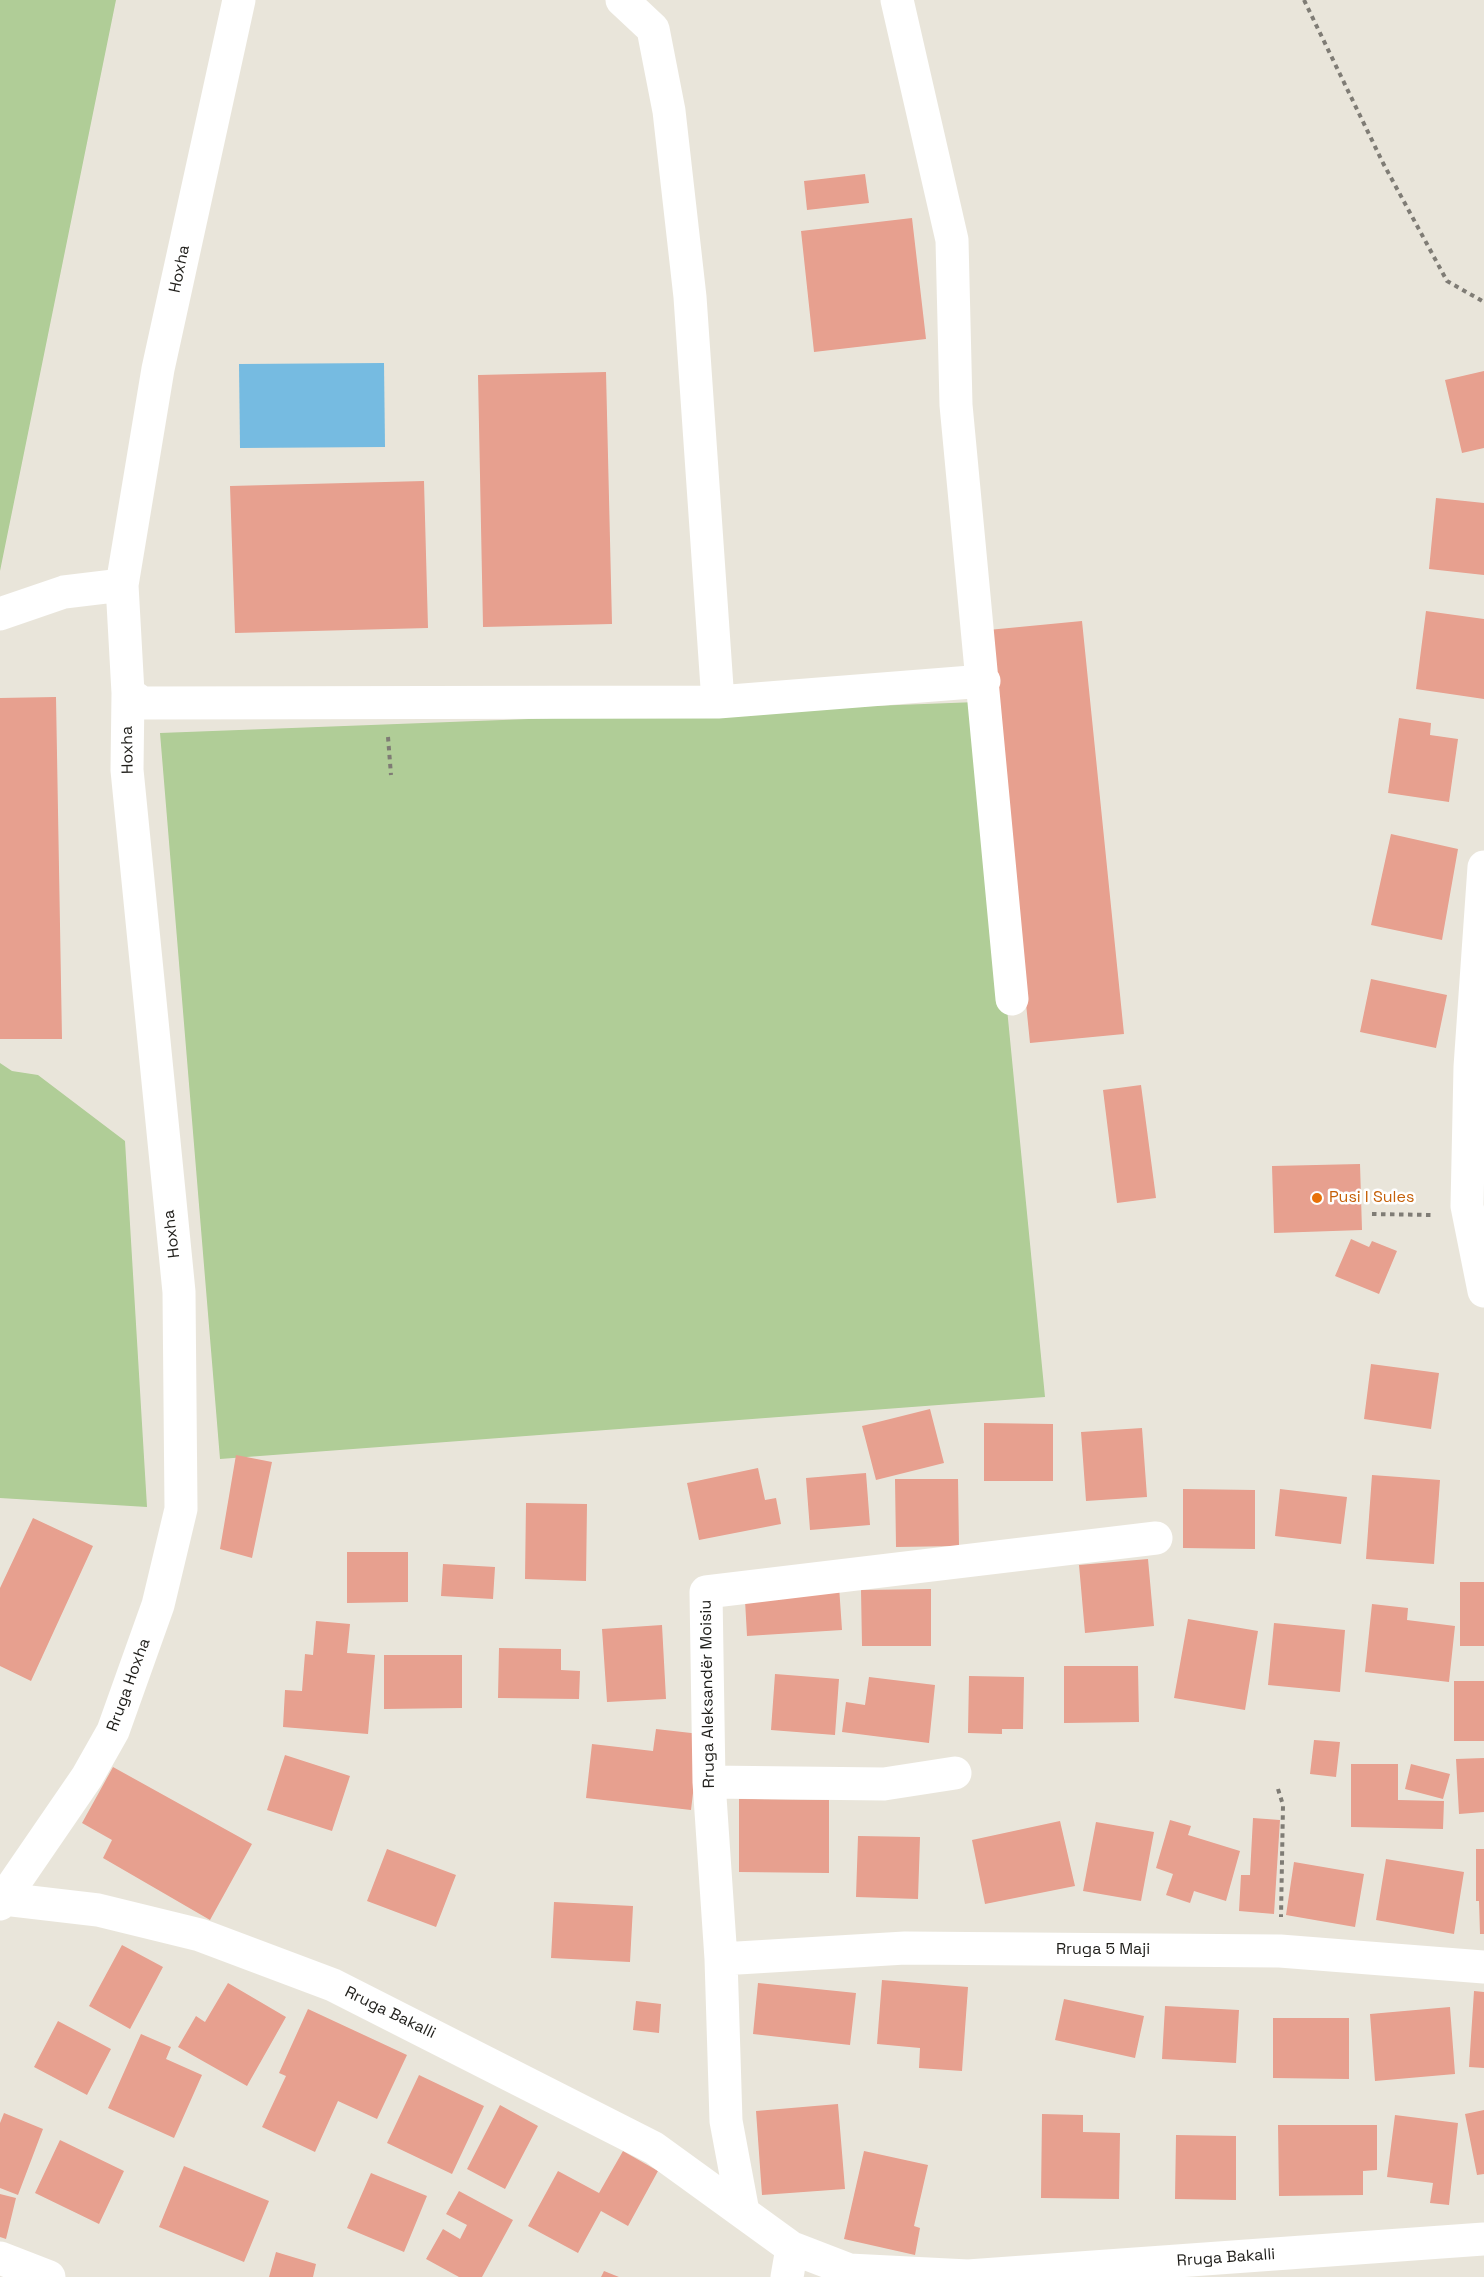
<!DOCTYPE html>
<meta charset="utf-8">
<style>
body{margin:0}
canvas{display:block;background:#e9e5da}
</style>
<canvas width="1484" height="2277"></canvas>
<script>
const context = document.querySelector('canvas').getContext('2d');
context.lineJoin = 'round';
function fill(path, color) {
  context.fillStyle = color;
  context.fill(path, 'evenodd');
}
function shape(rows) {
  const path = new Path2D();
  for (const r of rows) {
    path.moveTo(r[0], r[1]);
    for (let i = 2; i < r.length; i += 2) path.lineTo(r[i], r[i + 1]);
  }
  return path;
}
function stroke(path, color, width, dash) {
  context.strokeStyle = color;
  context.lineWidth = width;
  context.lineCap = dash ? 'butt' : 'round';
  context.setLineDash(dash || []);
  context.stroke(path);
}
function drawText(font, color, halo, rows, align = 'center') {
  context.font = font + ' "Space Grotesk",sans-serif';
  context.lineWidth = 5;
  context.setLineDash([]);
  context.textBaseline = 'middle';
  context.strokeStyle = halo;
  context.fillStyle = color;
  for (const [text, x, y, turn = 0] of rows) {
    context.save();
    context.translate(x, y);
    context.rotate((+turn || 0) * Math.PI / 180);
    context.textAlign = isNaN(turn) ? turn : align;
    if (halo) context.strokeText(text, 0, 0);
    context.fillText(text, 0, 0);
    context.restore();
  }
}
fill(shape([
 [0,0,116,0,0,571],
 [977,702,1045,1397,220,1459,160,733],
 [0,1063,12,1071,38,1075,125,1141,147,1507,0,1498]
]), '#b0cd97');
fill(shape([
 [384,363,385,447,240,448,239,364]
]), '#76bbe1');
fill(shape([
 [865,174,869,203,807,210,804,181],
 [912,218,926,339,814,352,801,231],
 [1484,371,1484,448,1462,453,1445,380],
 [606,372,612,624,483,627,478,375],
 [424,481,428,628,235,633,230,486],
 [1436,498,1484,503,1484,575,1429,569],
 [1426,611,1484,619,1484,699,1416,689],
 [1082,621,1124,1034,1030,1043,988,630],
 [56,697,62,1039,0,1039,0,698],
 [1399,718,1431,723,1430,735,1458,739,1449,802,1388,793],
 [1391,834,1458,849,1442,940,1371,925],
 [1371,979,1447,995,1436,1048,1360,1032],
 [1141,1085,1156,1198,1117,1203,1103,1090],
 [1360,1164,1362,1230,1274,1233,1272,1166],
 [1351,1239,1369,1247,1372,1241,1397,1251,1379,1294,1335,1276],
 [1371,1364,1439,1373,1431,1429,1364,1419],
 [930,1409,944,1463,876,1480,862,1426],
 [984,1423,1053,1424,1053,1481,984,1481],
 [1142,1428,1147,1497,1086,1501,1081,1432],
 [236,1455,272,1462,252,1558,220,1549],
 [758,1468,765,1500,776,1498,781,1524,699,1540,687,1483],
 [866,1473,870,1525,810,1530,806,1478],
 [1372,1475,1440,1480,1434,1564,1366,1559],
 [895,1479,958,1479,959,1546,896,1547],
 [1183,1489,1255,1490,1255,1549,1183,1548],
 [1280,1489,1347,1497,1341,1544,1275,1536],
 [526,1503,587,1504,586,1581,525,1579],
 [33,1518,93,1546,31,1681,0,1666,0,1588],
 [347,1552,408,1552,408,1602,347,1603],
 [1148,1559,1154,1626,1085,1633,1079,1565],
 [443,1564,495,1567,493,1599,441,1596],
 [1460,1582,1484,1582,1484,1646,1460,1646],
 [839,1586,842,1630,747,1636,745,1600],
 [931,1589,931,1646,862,1646,861,1590],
 [1372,1604,1408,1608,1407,1620,1455,1626,1449,1682,1365,1672],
 [1188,1619,1258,1631,1245,1710,1174,1698],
 [316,1621,350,1624,347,1653,375,1655,368,1734,283,1727,285,1690,302,1691,305,1654,313,1655],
 [1274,1623,1345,1630,1340,1692,1268,1685],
 [662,1625,666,1699,607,1702,602,1629],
 [499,1648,561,1649,561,1670,580,1671,579,1699,498,1698],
 [384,1655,462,1655,462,1708,384,1709],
 [1064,1666,1138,1666,1139,1722,1064,1723],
 [775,1674,839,1679,835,1735,771,1730],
 [969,1676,1024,1677,1023,1729,1002,1729,1002,1734,968,1733],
 [869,1677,935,1685,929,1743,842,1732,846,1702,865,1705],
 [1454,1681,1484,1681,1484,1741,1454,1741],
 [656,1729,700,1734,691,1810,586,1798,592,1744,653,1751],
 [1314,1740,1340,1742,1336,1777,1310,1774],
 [285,1755,350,1776,332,1831,267,1810],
 [1484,1758,1484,1812,1459,1814,1456,1759],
 [1351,1764,1398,1764,1398,1800,1444,1801,1443,1829,1351,1827],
 [1411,1764,1450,1774,1443,1799,1405,1789],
 [113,1767,252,1844,210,1920,103,1858,112,1840,82,1823],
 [739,1799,829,1800,829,1873,739,1872],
 [1253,1818,1280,1820,1274,1914,1239,1911,1241,1875,1250,1875],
 [1170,1820,1191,1826,1188,1835,1240,1851,1226,1901,1194,1891,1190,1903,1166,1895,1173,1874,1156,1868],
 [1060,1821,1075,1886,985,1904,972,1840],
 [1096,1822,1154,1832,1141,1901,1083,1891],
 [858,1836,920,1837,918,1899,856,1897],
 [387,1849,456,1875,436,1927,367,1901],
 [1476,1849,1484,1849,1484,1934,1480,1934,1479,1901,1476,1901],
 [1386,1859,1464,1872,1454,1934,1376,1920],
 [1294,1862,1364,1874,1355,1927,1286,1915],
 [554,1902,633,1906,630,1962,551,1958],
 [122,1945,163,1967,130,2029,89,2006],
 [882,1980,968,1987,962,2071,919,2068,920,2048,877,2044],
 [228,1983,286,2017,247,2086,178,2047,196,2016,205,2022],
 [758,1983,856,1993,850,2045,753,2034],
 [1474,1991,1484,1992,1484,2068,1469,2067],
 [1064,1999,1144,2016,1135,2058,1055,2040],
 [636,2001,661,2004,659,2033,633,2030],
 [1165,2006,1239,2010,1236,2063,1162,2059],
 [1450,2007,1455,2074,1375,2081,1370,2014],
 [308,2009,407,2055,377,2119,338,2101,315,2152,262,2127,286,2076,279,2073],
 [1273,2018,1349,2018,1349,2079,1273,2078],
 [58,2021,111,2049,87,2095,34,2067],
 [141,2034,171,2047,166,2059,202,2075,174,2138,108,2108],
 [419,2075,484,2106,452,2174,387,2143],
 [838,2104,845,2189,762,2195,756,2111],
 [500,2105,538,2126,505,2189,467,2169],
 [1484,2110,1484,2174,1477,2175,1465,2114],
 [4,2113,43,2129,18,2195,0,2188,0,2123],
 [1042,2114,1083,2115,1083,2132,1120,2133,1119,2199,1041,2198],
 [1395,2115,1458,2123,1449,2205,1430,2203,1433,2183,1387,2177],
 [1278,2125,1377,2125,1377,2170,1363,2171,1363,2195,1279,2196],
 [1176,2135,1236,2136,1236,2200,1175,2199],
 [60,2140,124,2171,99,2224,35,2193],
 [623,2151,658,2171,628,2226,601,2211,578,2253,528,2226,558,2171,599,2193],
 [864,2151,928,2165,914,2226,920,2228,915,2255,844,2239],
 [184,2166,269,2201,244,2262,159,2227],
 [371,2173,427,2196,404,2252,347,2228],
 [459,2191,513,2220,482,2277,459,2277,426,2259,443,2229,460,2239,467,2225,446,2214],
 [0,2194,16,2198,6,2239,0,2237],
 [276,2252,316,2264,313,2277,269,2277],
 [604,2271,619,2277,601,2277]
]), '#e7a08f');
stroke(shape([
 [1304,0,1383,163,1447,281,1484,302],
 [388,737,391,775],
 [1372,1214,1432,1215],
 [1278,1789,1283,1805,1281,1917]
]), '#7f7c75', 4, [4.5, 4.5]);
stroke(shape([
 [622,0,653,29,669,111,690,297,718,702],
 [897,0,952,240,956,405,1012,999],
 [0,614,64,592,122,585],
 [128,693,142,703,718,702,984,681],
 [1484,867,1470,1067,1467,1206,1484,1291],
 [709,1782,884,1784,955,1773],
 [4,1899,98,1910,200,1935,333,1985,654,2148,792,2248,849,2270,968,2276,1484,2239],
 [0,1904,87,1777,113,1731,158,1605,181,1509,179,1292,127,770,128,693,122,585,158,369,239,0],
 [721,1959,905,1948,1280,1951,1484,1967],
 [743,2212,726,2121,721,1959,709,1782,706,1592,1156,1538],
 [0,2258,49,2277],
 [787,2277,792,2248]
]), '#fff', 33);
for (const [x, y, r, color] of [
 [1317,1198,6,"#e8710a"]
]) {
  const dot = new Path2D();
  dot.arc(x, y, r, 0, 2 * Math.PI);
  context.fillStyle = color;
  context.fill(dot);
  stroke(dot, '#fff', 2);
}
drawText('16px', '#1f1e1a', '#fff', [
 ["Hoxha",180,269,-78],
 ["Hoxha",128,750,-91],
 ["Hoxha",172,1234,-97],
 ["Rruga Hoxha",129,1685,-70],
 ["Rruga Aleksandër Moisiu",708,1694,-91],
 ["Rruga 5 Maji",1103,1950],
 ["Rruga Bakalli",390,2013,26],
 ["Rruga Bakalli",1226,2258,-4]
]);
drawText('16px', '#c56008', '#fff', [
 ["Pusi I Sules",1329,1198]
], 'left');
</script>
